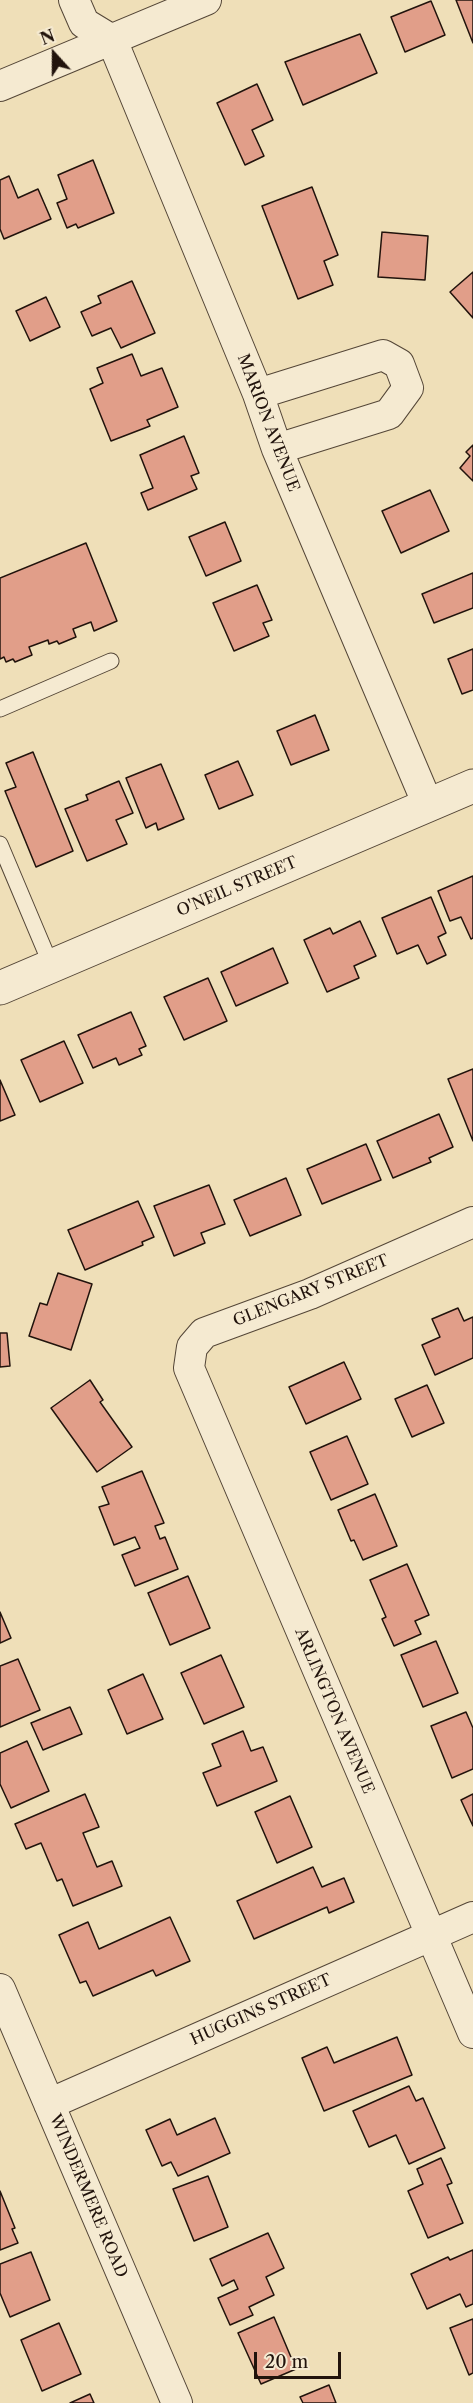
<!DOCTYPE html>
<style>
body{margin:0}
#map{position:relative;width:473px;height:2403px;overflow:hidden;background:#efdfb8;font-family:"Libre Caslon Text",serif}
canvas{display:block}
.north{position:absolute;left:24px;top:24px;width:60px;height:60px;-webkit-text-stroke:4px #f5ead1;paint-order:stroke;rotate:339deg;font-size:16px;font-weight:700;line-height:24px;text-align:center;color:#21130c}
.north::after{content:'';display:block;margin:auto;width:21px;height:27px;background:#21130c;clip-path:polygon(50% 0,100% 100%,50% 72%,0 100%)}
.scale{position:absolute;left:254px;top:2352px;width:87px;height:27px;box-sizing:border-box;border:3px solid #21130c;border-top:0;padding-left:8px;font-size:18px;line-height:21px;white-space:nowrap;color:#21130c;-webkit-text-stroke:4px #f5ead1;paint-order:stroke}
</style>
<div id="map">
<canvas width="473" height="2403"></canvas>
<div class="north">N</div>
<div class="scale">20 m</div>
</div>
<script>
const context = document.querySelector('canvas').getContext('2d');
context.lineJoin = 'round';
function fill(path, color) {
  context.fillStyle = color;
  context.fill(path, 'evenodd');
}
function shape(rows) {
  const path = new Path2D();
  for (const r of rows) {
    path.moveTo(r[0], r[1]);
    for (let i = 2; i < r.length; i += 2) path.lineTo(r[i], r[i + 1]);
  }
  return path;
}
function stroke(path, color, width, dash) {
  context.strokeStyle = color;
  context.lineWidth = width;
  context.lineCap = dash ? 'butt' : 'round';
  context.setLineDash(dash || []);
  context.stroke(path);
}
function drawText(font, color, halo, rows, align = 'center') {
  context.font = font + ' "Libre Caslon Text",serif';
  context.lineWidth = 4.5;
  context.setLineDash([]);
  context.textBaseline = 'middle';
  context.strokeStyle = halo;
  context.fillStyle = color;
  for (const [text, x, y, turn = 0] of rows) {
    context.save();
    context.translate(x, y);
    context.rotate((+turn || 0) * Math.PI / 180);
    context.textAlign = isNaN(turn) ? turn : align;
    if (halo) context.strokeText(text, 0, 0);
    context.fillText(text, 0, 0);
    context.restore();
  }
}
const building = shape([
 [456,0,473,0,473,43,456,0],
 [431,1,445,35,405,52,391,17,431,1],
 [360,34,377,73,303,105,285,62,360,34],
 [257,84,273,120,252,130,264,156,245,165,217,103,257,84],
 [93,160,114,213,78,228,76,224,67,228,57,203,67,199,58,175,93,160],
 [9,176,18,198,38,189,51,219,4,239,0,229,0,180,9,176],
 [312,187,338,255,324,261,333,285,298,299,262,206,312,187],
 [382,232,428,236,425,280,378,277,382,232],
 [473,272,473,318,450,292,473,272],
 [132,281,155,333,121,348,111,328,92,336,81,312,101,303,98,296,132,281],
 [46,297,60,327,30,341,16,311,46,297],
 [132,354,141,376,162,368,178,407,147,420,150,426,111,441,90,389,103,383,97,368,132,354],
 [184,436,199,473,191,476,197,489,148,510,141,493,153,488,140,455,184,436],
 [473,445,473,481,460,468,470,456,466,452,473,445],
 [430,490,449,531,401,553,382,511,430,490],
 [225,522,241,561,206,576,189,537,225,522],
 [86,543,117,621,94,631,91,622,73,629,76,637,59,644,57,641,49,644,48,640,29,647,32,655,15,662,13,659,6,662,4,657,0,659,0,578,86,543],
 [473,573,473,608,434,623,422,594,473,573],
 [257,585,272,620,263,623,269,636,234,651,213,603,257,585],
 [473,649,473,690,462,694,448,659,473,649],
 [315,715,329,750,291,765,277,731,315,715],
 [33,752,73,851,36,867,5,791,16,787,6,763,33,752],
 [238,761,253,795,219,809,205,775,238,761],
 [161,764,184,819,158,830,156,823,146,828,126,778,161,764],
 [119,781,133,813,116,820,127,844,87,861,65,809,88,800,86,795,119,781],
 [473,876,473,938,471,939,461,917,450,921,438,891,473,876],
 [431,897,446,933,438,937,446,955,427,964,418,945,397,954,382,918,431,897],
 [360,921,376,956,354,966,359,978,327,992,304,940,330,928,333,934,360,921],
 [273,948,288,983,236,1006,221,972,273,948],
 [208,978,227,1021,184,1040,164,997,208,978],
 [131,1012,146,1046,139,1049,142,1055,119,1065,116,1058,93,1068,78,1035,131,1012],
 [64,1041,83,1083,40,1102,21,1060,64,1041],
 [473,1069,473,1141,448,1079,473,1069],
 [0,1080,15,1115,0,1121,0,1080],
 [439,1114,453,1147,429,1158,431,1162,393,1178,377,1141,439,1114],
 [366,1144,381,1180,322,1204,307,1169,366,1144],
 [286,1178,301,1215,250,1236,234,1200,286,1178],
 [209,1185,225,1224,201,1233,205,1243,174,1256,154,1206,209,1185],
 [138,1201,154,1237,142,1242,143,1245,85,1270,68,1230,138,1201],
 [58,1273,92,1284,71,1350,29,1336,40,1303,47,1305,58,1273],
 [458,1308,464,1321,473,1317,473,1358,435,1375,422,1345,440,1337,432,1319,458,1308],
 [0,1333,7,1333,10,1366,0,1367,0,1333],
 [344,1362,361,1399,306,1424,289,1387,344,1362],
 [90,1380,103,1400,100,1402,132,1447,97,1472,51,1408,90,1380],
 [427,1385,444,1423,412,1437,395,1399,427,1385],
 [347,1436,368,1484,331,1500,310,1452,347,1436],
 [142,1471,164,1523,155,1526,160,1539,165,1537,178,1569,135,1586,122,1555,140,1548,135,1537,114,1545,99,1507,109,1504,102,1487,142,1471],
 [375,1494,397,1546,363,1560,354,1540,351,1541,338,1510,375,1494],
 [407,1564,429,1615,415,1621,421,1634,394,1646,382,1619,386,1617,370,1580,407,1564],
 [188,1576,210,1628,170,1645,148,1593,188,1576],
 [0,1612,11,1638,0,1643,0,1612],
 [436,1641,458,1693,423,1707,401,1655,436,1641],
 [221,1655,244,1707,204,1724,181,1673,221,1655],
 [18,1659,40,1710,0,1727,0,1666,18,1659],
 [143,1674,163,1719,127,1734,108,1690,143,1674],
 [70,1707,82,1734,43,1750,31,1723,70,1707],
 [466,1712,473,1728,473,1769,452,1778,431,1726,466,1712],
 [243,1731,251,1751,263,1747,277,1781,217,1806,203,1773,221,1766,212,1744,243,1731],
 [27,1741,49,1791,11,1808,0,1784,0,1753,27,1741],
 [85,1794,99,1827,83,1833,97,1867,112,1861,122,1886,73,1906,62,1879,57,1881,41,1843,26,1849,15,1824,85,1794],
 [473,1794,473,1826,461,1800,473,1794],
 [290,1796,312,1847,277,1863,255,1812,290,1796],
 [313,1867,322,1887,344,1878,354,1902,329,1913,327,1907,254,1939,237,1901,313,1867],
 [170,1917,190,1961,156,1976,153,1970,93,1996,86,1981,80,1983,59,1935,88,1922,99,1949,170,1917],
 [397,2037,412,2075,324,2111,302,2058,327,2047,334,2063,397,2037],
 [409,2086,416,2101,423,2098,445,2148,409,2164,396,2135,369,2147,353,2111,409,2086],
 [215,2118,230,2153,178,2176,171,2162,162,2166,146,2130,170,2119,177,2135,215,2118],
 [441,2158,452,2183,447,2185,463,2223,428,2238,408,2191,423,2184,417,2169,441,2158],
 [208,2176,228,2227,194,2241,173,2189,208,2176],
 [0,2191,15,2228,12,2229,18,2243,0,2250,0,2191],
 [268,2233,284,2268,266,2277,274,2295,249,2307,253,2315,230,2325,218,2298,238,2289,234,2280,222,2286,210,2259,268,2233],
 [473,2250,473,2304,466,2307,460,2294,427,2309,411,2274,448,2257,450,2260,473,2250],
 [31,2252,50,2300,10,2317,0,2293,0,2264,31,2252],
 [274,2317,296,2369,261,2384,238,2333,274,2317],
 [473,2319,473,2373,469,2375,450,2328,473,2319],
 [59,2323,81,2374,42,2391,21,2340,59,2323],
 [329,2385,336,2403,303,2403,300,2397,329,2385],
 [90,2394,94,2403,70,2403,90,2394]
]);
fill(building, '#e19e89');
stroke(building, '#21130c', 1.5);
const service = shape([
 [0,709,111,661],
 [0,844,51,965]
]);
const minor = shape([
 [74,0,84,23,112,40],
 [112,40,258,394,277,449,428,805],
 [0,86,206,0],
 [258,394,383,355,399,364,408,388,389,414,277,449],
 [473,1222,310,1294,204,1333,192,1347,189,1368,473,2033],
 [0,1989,177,2403],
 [49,2104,473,1917]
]);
const tertiary = shape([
 [0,988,473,786]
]);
stroke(service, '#544637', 17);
stroke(minor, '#544637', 32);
stroke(tertiary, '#544637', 35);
stroke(service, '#f5ead1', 15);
stroke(minor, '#f5ead1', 30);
stroke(tertiary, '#f5ead1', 33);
drawText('16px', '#21130c', '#f5ead1', [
 ["MARION AVENUE",268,423,69],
 ["O'NEIL STREET",237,887,-23],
 ["GLENGARY STREET",311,1291,-22],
 ["ARLINGTON AVENUE",334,1711,67],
 ["HUGGINS STREET",261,2010,-24],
 ["WINDERMERE ROAD",88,2196,67]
]);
</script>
